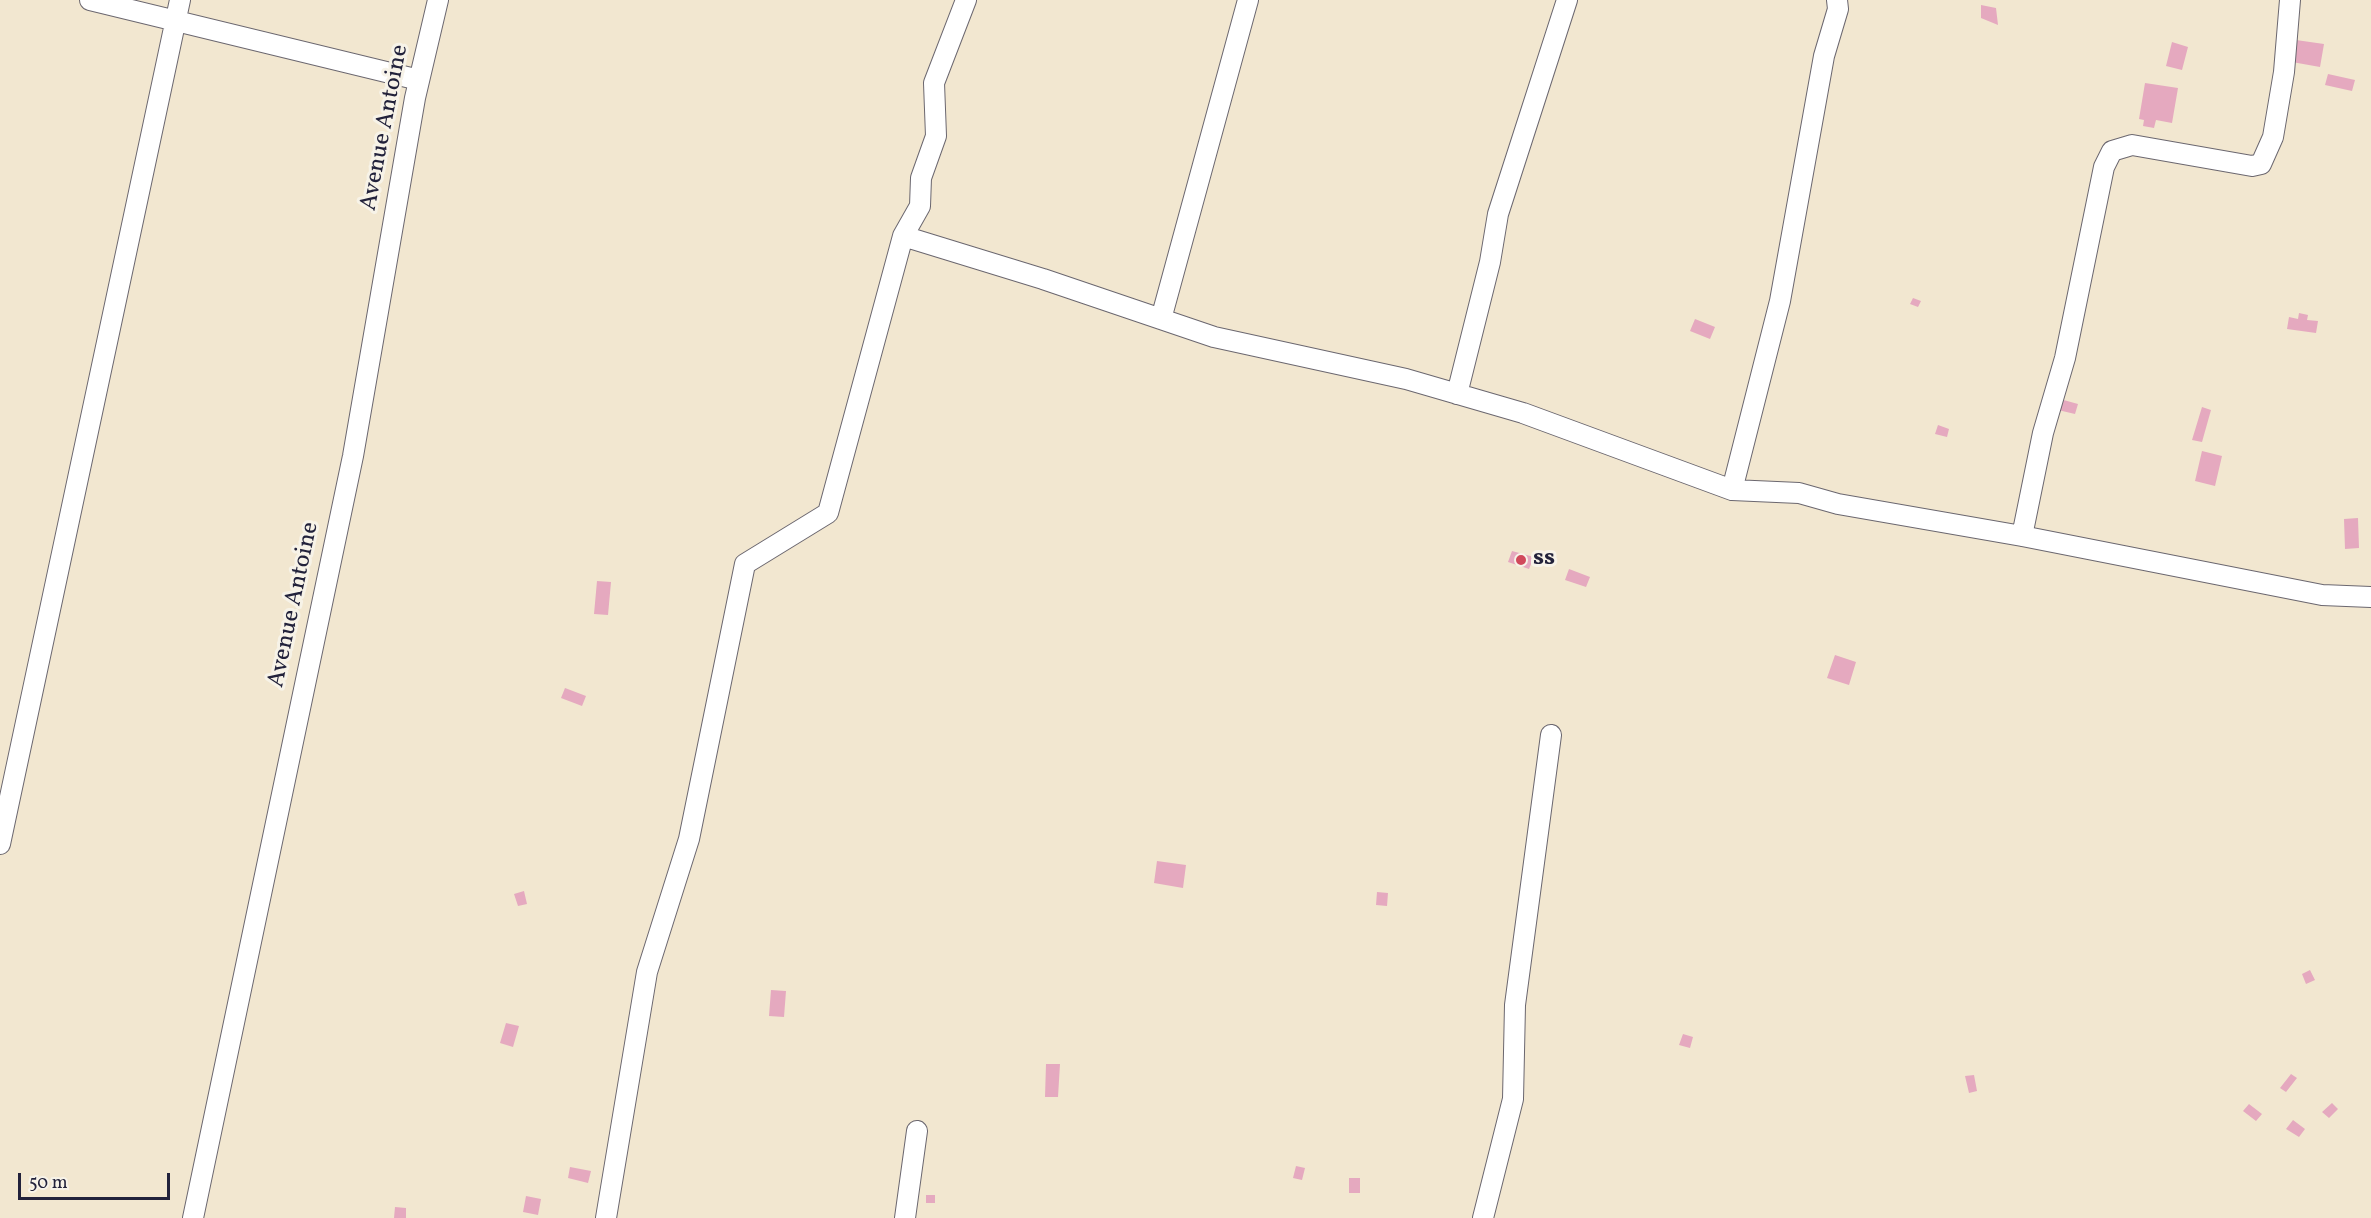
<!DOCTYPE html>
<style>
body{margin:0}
#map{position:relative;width:2371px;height:1218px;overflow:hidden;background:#f2e7d0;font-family:Vollkorn,serif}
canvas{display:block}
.scale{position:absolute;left:18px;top:1173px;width:152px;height:27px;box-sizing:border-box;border:3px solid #22223b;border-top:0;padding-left:8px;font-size:18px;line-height:21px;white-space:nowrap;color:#22223b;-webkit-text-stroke:4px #f7f3e8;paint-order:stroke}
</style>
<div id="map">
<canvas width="2371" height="1218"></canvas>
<div class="scale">50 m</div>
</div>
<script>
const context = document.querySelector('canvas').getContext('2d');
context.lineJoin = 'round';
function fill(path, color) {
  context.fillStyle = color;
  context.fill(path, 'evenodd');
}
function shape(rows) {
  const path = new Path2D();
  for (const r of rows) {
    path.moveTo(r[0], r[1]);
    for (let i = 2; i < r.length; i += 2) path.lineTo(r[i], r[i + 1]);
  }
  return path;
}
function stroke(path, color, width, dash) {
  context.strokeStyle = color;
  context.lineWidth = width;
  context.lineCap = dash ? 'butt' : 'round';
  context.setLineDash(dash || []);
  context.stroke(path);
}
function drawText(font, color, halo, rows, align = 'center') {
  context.font = font + ' Vollkorn,serif';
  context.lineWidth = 6;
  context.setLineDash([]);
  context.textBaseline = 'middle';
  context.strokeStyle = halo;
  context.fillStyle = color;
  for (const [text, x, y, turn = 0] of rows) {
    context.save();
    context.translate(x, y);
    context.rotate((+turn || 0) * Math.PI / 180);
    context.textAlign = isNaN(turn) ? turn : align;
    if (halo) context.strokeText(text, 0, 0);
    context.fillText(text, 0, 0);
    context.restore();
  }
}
fill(shape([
 [1981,5,1996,8,1998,25,1981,18],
 [2296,40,2324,44,2320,67,2292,62],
 [2172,42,2188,47,2182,70,2166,66],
 [2328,74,2355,80,2352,91,2325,85],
 [2145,83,2178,88,2172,123,2156,120,2154,128,2143,126,2144,120,2139,119],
 [1913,298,1921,301,1918,307,1910,304],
 [2299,313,2308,315,2307,320,2318,321,2316,333,2287,329,2289,317,2298,319],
 [1695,319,1715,327,1710,339,1690,331],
 [2060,399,2078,404,2075,414,2058,410],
 [2202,407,2211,410,2202,442,2192,440],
 [1938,425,1949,429,1947,437,1935,434],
 [2202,451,2222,456,2215,486,2195,481],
 [2358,518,2359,548,2345,549,2344,519],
 [1512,551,1534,557,1529,569,1508,562],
 [1569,569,1590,577,1586,587,1565,580],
 [597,581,611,582,608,615,594,614],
 [1835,655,1856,662,1849,685,1827,678],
 [565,688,586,696,582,706,561,698],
 [1157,861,1186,865,1183,888,1154,883],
 [524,891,527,904,518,906,514,894],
 [1377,892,1388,893,1387,906,1376,905],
 [2310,970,2315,980,2306,984,2302,974],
 [771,990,786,991,784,1017,769,1016],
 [506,1023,519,1026,513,1047,500,1043],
 [1683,1034,1693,1037,1690,1048,1679,1045],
 [1046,1064,1060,1064,1058,1097,1045,1097],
 [2291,1074,2297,1078,2286,1092,2280,1088],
 [1974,1075,1977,1091,1969,1093,1965,1076],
 [2332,1103,2338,1109,2329,1118,2322,1112],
 [2249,1104,2262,1114,2256,1121,2243,1111],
 [2293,1120,2305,1129,2299,1137,2286,1129],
 [1296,1166,1305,1168,1302,1180,1293,1178],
 [570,1167,591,1171,588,1183,568,1178],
 [1349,1178,1360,1178,1360,1193,1349,1193],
 [926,1195,935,1195,935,1203,926,1203],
 [526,1196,541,1199,538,1215,523,1212],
 [395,1207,406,1208,406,1218,394,1218]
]), '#e5a9bf');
const minor = shape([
 [90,0,419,80],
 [903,236,1043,279,1214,337,1406,379,1523,413,1732,490,1799,493,1838,504,2022,536,2322,595,2371,597],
 [1161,319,1248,0],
 [1457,394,1490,262,1498,214,1567,0],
 [1732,490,1780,301,1824,56,1838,9,1837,0],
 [2022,536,2043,433,2065,358,2104,167,2112,151,2132,145,2252,166,2261,164,2273,137,2284,72,2290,0],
 [0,844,180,0],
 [193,1218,353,456,415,98,438,0],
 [606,1218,647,972,689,839,745,564,828,513,903,236,920,206,921,178,936,136,934,83,966,0],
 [905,1218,917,1131],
 [1483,1218,1513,1099,1515,1005,1551,735]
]);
stroke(minor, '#6b676f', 22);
stroke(minor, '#fff', 20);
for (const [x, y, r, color] of [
 [1521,560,6,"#d1495b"]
]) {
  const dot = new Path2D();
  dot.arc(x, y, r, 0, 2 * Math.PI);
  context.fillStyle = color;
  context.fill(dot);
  stroke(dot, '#f7f3e8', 2);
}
drawText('24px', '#22223b', '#f7f3e8', [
 ["Avenue Antoine",386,128,-79],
 ["Avenue Antoine",295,605,-78]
]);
drawText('bold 24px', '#22223b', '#f7f3e8', [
 ["ss",1533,560]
], 'left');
</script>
